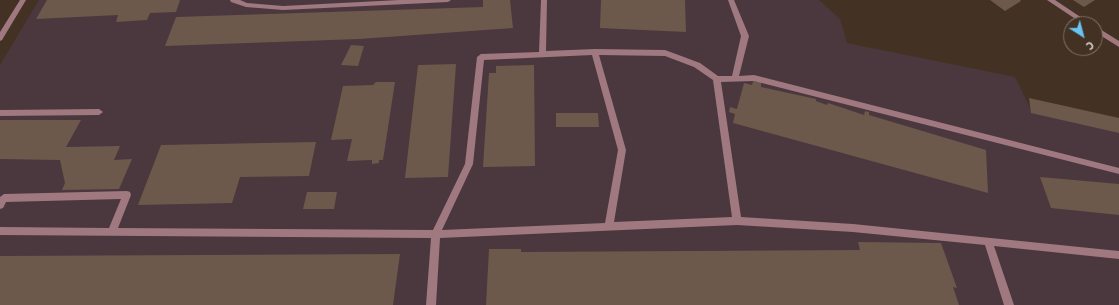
<!DOCTYPE html>
<meta charset="utf-8">
<style>
body{margin:0}
#map{position:relative;width:1119px;height:305px;overflow:hidden;background:#433224;font-family:"Source Sans 3",sans-serif}
canvas{display:block}
.north{position:absolute;left:1063px;top:16px;width:40px;height:40px;box-sizing:border-box;background:#433224;border:1px solid #807266;border-radius:50%;rotate:144deg;font-size:11px;font-weight:700;line-height:16px;text-align:center;color:#dcd1c9}
.north::after{content:'';display:block;margin:auto;width:14px;height:18px;background:#69c4f1;clip-path:polygon(50% 0,100% 100%,50% 72%,0 100%)}
</style>
<div id="map">
<canvas width="1119" height="305"></canvas>
<div class="north">С</div>
</div>
<script>
const context = document.querySelector('canvas').getContext('2d');
context.lineJoin = 'round';
function fill(path, color) {
  context.fillStyle = color;
  context.fill(path, 'evenodd');
}
function shape(rows) {
  const path = new Path2D();
  for (const r of rows) {
    path.moveTo(r[0], r[1]);
    for (let i = 2; i < r.length; i += 2) path.lineTo(r[i], r[i + 1]);
  }
  return path;
}
fill(shape([
 [39,0,819,0,840,19,847,43,1015,77,1030,108,1119,129,1119,305,0,305,0,65]
]), '#4b373e');
fill(shape([
 [47,0,180,0,176,12,150,13,147,20,116,22,118,15,36,19],
 [483,0,510,0,513,28,359,39,165,46,176,17,483,7],
 [601,0,685,0,686,32,600,28],
 [990,0,1020,0,1021,1,1005,11],
 [1073,0,1095,0,1084,7],
 [351,45,364,46,358,66,341,65],
 [456,64,448,177,405,178,418,65],
 [534,65,535,166,483,167,489,73,496,73,496,66],
 [753,81,761,82,761,87,816,99,816,101,827,105,828,103,864,115,865,111,869,112,869,115,986,150,988,193,733,123,735,114,729,112,730,107,737,109,744,83,752,85],
 [376,82,395,82,383,160,379,160,379,163,372,164,372,160,347,161,352,139,331,140,343,86,373,85],
 [1029,98,1119,118,1119,133,1031,113],
 [556,113,598,113,599,127,556,127],
 [0,120,81,120,66,147,120,146,114,160,132,159,119,189,62,190,65,183,60,160,0,159],
 [316,142,309,176,240,177,232,203,138,205,161,145],
 [1040,177,1119,184,1119,215,1051,208],
 [307,192,337,192,334,209,303,209],
 [858,242,941,243,957,288,953,287,959,305,486,305,489,249,521,249,521,252,860,250],
 [400,254,393,305,0,305,0,256]
]), '#6c594b');
fill(shape([
 [230,0,240,0,247,3,283,6,399,0,451,0,448,2,283,10,246,7,231,2,230,0],
 [541,0,547,0,546,51,595,49,665,50,700,63,718,76,732,76,741,36,728,0,734,0,749,36,739,76,754,75,1119,168,1119,174,754,81,721,82,741,217,853,224,1119,251,1119,259,994,246,1014,305,1004,305,985,245,853,232,737,225,440,238,436,305,426,305,431,238,0,235,0,227,109,228,121,199,6,202,3,208,0,209,0,197,4,194,127,191,130,192,131,195,118,228,433,230,465,164,477,57,481,54,539,52,541,0],
 [592,55,618,150,605,223,442,230,473,164,484,60,592,55],
 [599,55,665,56,694,67,713,80,732,217,614,222,626,150,599,55],
 [99,109,103,112,99,115,0,116,0,110,99,109]
]), '#9f7880');
fill(shape([
 [20,0,26,0,2,40,0,41,0,32,20,0],
 [1047,0,1055,0,1091,24,1083,24,1047,0],
 [1095,26,1119,41,1119,47,1095,32,1095,26]
]), '#9f7880');
</script>
